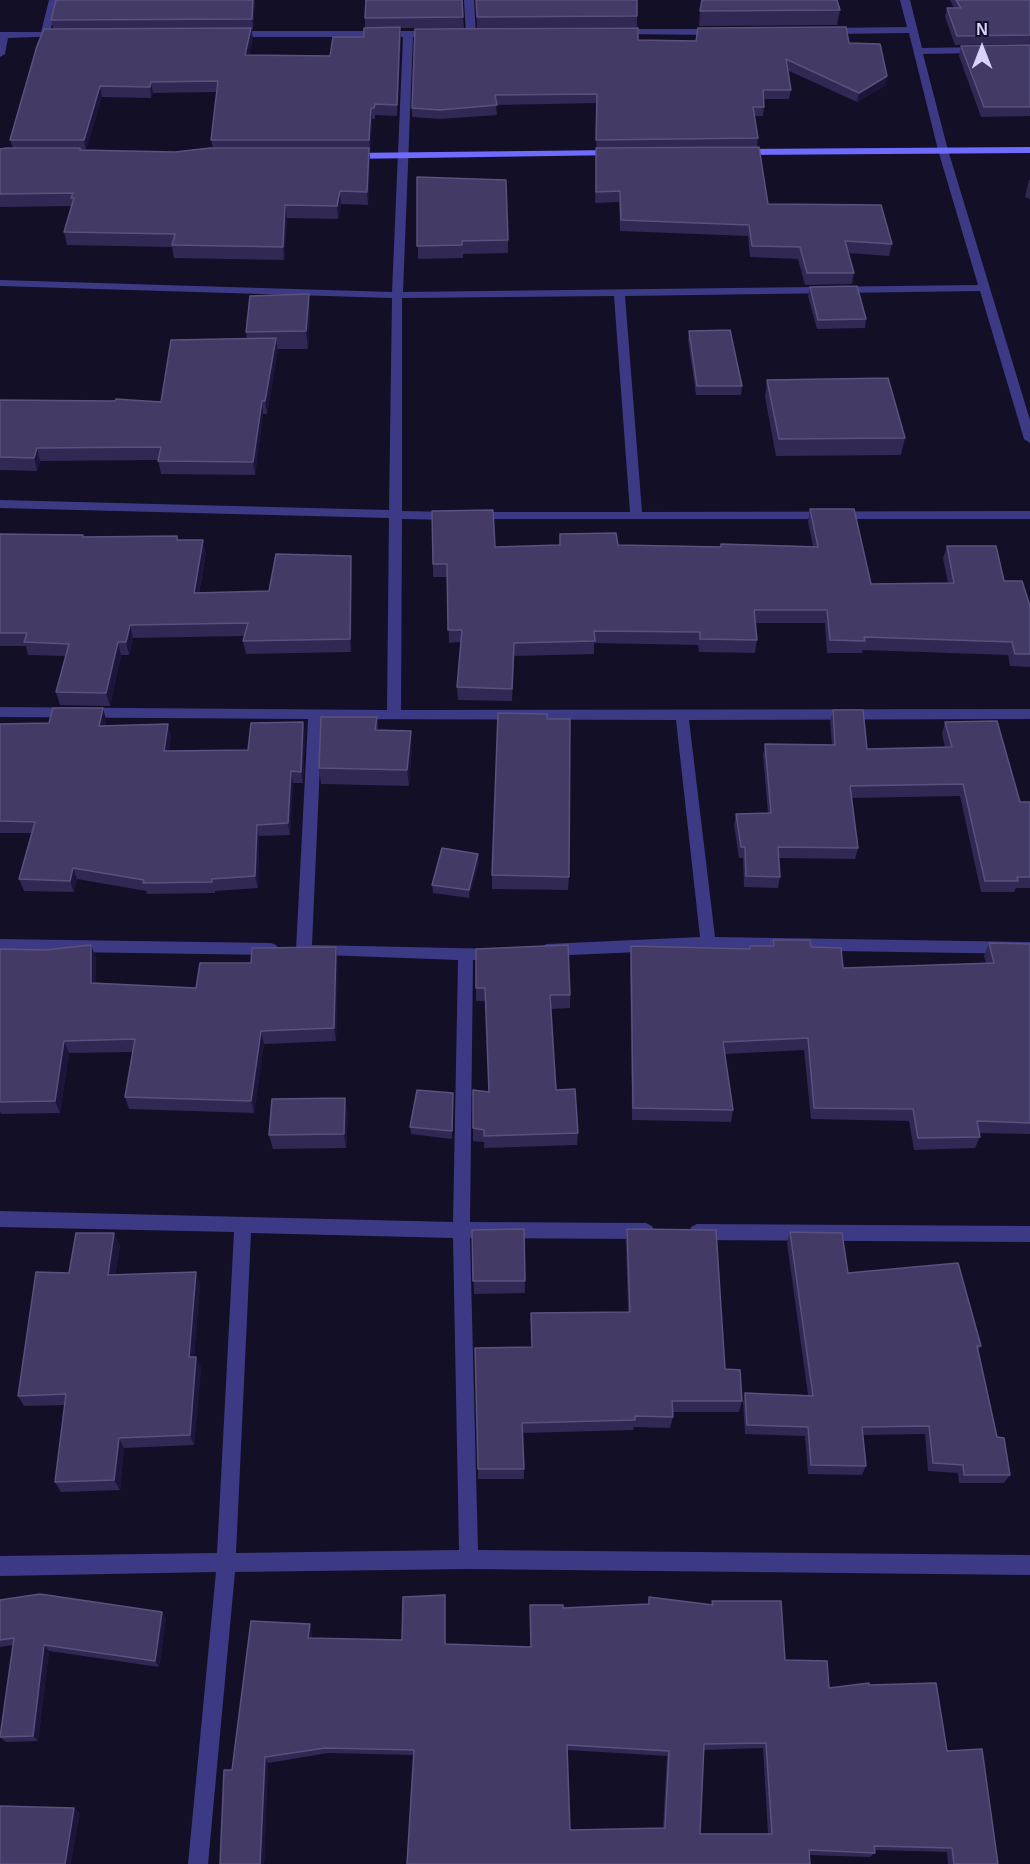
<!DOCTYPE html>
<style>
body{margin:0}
#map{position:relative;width:1030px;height:1864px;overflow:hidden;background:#130f26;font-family:Arial,sans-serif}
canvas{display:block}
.north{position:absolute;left:952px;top:18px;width:60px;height:60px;-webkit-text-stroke:4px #130f26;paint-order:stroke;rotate:0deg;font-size:16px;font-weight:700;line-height:24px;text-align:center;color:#d9d4ff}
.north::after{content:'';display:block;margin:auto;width:21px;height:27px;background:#d9d4ff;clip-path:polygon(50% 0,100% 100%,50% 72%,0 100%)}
</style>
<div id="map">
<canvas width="1030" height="1864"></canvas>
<div class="north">N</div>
</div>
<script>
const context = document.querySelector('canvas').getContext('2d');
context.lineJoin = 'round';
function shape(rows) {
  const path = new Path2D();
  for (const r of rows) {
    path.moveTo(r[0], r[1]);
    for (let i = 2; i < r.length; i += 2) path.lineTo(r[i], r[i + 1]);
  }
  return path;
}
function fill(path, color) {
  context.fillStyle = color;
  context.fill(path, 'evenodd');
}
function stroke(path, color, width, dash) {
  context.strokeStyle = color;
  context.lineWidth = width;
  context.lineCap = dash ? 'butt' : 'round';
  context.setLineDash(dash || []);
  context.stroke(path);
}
fill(shape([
 [49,0,59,0,50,31,63,32,63,36,8,38,5,54,0,57,0,32,41,32,49,0],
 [464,0,474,0,476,34,471,37,466,34,464,0],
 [900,0,910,0,922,48,979,47,984,50,979,53,923,54,948,150,1030,420,1030,443,1024,439,980,291,625,296,642,512,1030,511,1030,519,471,519,469,516,471,513,475,512,630,512,614,296,402,298,402,511,451,512,457,516,451,520,402,519,401,710,1030,709,1030,719,689,720,715,937,1030,942,1030,954,708,949,547,956,542,954,539,950,542,946,547,944,700,937,676,720,322,719,312,945,501,949,504,953,501,957,473,960,470,1222,646,1223,652,1226,654,1231,652,1236,646,1239,470,1238,478,1550,1030,1555,1030,1575,469,1569,235,1572,208,1864,188,1864,216,1572,0,1576,0,1556,217,1553,234,1232,0,1227,0,1211,453,1222,458,960,299,954,296,950,308,719,0,717,0,707,387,710,389,518,0,508,0,500,389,510,392,298,0,286,0,280,392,292,403,37,234,37,229,34,234,31,435,31,440,34,438,36,413,37,403,292,978,285,938,150,909,33,828,34,823,31,828,28,907,27,900,0],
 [251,1233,453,1238,459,1550,236,1553,251,1233],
 [618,29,717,29,722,32,717,35,615,34,615,30,618,29],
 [0,939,271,943,276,945,279,949,276,953,271,955,0,951,0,939],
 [697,1224,1030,1226,1030,1242,697,1240,691,1237,689,1232,691,1227,697,1224]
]), '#3d3a85');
fill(shape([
 [1030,147,1030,153,742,155,737,152,742,149,1030,147],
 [616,150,620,151,620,155,349,159,344,156,349,153,616,150]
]), '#6f6bff');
fill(shape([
 [56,0,255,0,253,29,251,29,253,39,249,55,330,56,364,37,365,28,365,18,462,0,464,28,400,28,401,38,397,116,375,115,375,119,372,119,370,151,369,151,370,161,368,205,341,204,338,219,287,218,284,260,174,258,172,247,67,245,64,232,72,206,0,207,0,149,13,148,10,140,53,29,51,20],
 [217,92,211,140,213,148,175,152,86,150,102,97,151,98,153,93],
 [476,0,637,16,637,27,477,28],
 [950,0,1030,0,1030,44,955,45,945,17,947,8,954,8],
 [840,10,837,25,699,26,700,11],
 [638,40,849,43,886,85,857,102,787,70,791,90,789,99,764,99,764,107,763,116,754,116,758,138,757,147,768,204,892,244,889,256,849,253,854,273,852,284,805,285,798,259,750,257,748,236,620,231,619,202,595,203,597,103,496,105,497,115,440,119,412,117,412,108],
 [1030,45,1030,116,981,117,959,56,961,46],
 [417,177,508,240,508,253,463,254,463,258,418,259],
 [1029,180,1030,180,1030,199,1025,197],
 [810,287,866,319,865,328,817,329,808,296],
 [309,294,310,312,308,349,278,349,267,414,263,414,255,475,161,474,158,460,40,461,37,471,0,470,0,400,161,402,247,339,246,332],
 [689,331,742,386,741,395,696,395,688,340],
 [767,380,905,438,901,455,776,456,765,397],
 [810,509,871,584,948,583,943,558,947,546,1004,581,1030,606,1030,667,1010,666,1008,655,863,650,862,653,827,653,825,623,755,623,757,640,755,653,699,652,698,645,594,643,594,654,514,656,512,701,458,700,457,687,461,642,449,643,447,577,433,577,433,564,495,547,559,545,560,534,618,545,720,547,721,544,813,546,808,522],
 [0,534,84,537,177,536,178,540,206,553,199,593,269,591,352,569,351,652,246,654,243,641,245,636,133,638,129,655,121,655,110,706,60,705,56,692,66,656,28,655,26,646,0,646],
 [103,708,106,720,105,726,171,736,169,751,248,750,305,733,303,783,293,783,290,835,259,836,258,888,215,891,215,893,147,894,146,891,77,879,74,892,24,891,19,879,32,833,0,833,0,724,49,723],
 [833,710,867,749,945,747,942,734,945,722,1020,802,1030,802,1030,888,1016,888,1014,892,981,892,960,796,852,798,858,848,855,859,779,858,780,877,778,888,744,887,743,858,739,858,734,825,736,814,768,813,763,755,765,744,832,745,830,722],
 [377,717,378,730,412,747,409,786,321,784,319,768],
 [547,719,569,877,568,890,492,889,492,875],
 [479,862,469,898,433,893,432,885],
 [773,940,811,947,843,968,986,963,984,956,989,943,1030,944,1030,1134,979,1133,980,1137,975,1148,914,1150,909,1121,811,1119,804,1050,725,1054,733,1110,731,1122,632,1120,630,959,631,946,749,949,750,946,772,946],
 [91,945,96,958,96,984,196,988,251,963,336,947,338,960,336,1041,264,1044,254,1113,129,1109,125,1097,133,1052,69,1053,60,1113,1,1114,0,1112,0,949,45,950],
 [476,949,570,995,570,1008,551,1009,556,1090,578,1133,577,1145,484,1148,484,1142,473,1141,473,1128,489,1092,486,1001,476,1001],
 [453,1093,452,1139,411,1134,410,1127],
 [348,1112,346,1148,273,1149,269,1135],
 [524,1229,525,1293,474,1294,472,1230],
 [627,1229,725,1369,742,1401,739,1412,672,1412,673,1417,670,1428,634,1427,633,1430,523,1433,524,1479,478,1479,475,1348,531,1347,628,1312,626,1242],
 [790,1232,848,1273,981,1346,978,1350,997,1437,1010,1475,1004,1483,959,1483,958,1473,928,1471,925,1434,863,1435,866,1466,862,1475,808,1474,805,1436,745,1434,743,1402,745,1393,808,1395,787,1243],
 [120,1245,115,1275,200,1284,194,1357,201,1368,194,1445,124,1448,120,1490,61,1492,55,1482,65,1405,24,1406,18,1396,69,1273],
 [445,1595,446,1644,531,1647,563,1608,648,1604,649,1597,711,1605,712,1601,785,1660,829,1688,869,1685,947,1751,998,1864,948,1864,947,1852,875,1850,875,1853,870,1857,809,1855,407,1864,414,1755,328,1753,268,1763,264,1864,220,1864,232,1770,312,1631,312,1638,402,1640],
 [763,1748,768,1834,700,1834,704,1750],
 [567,1750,667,1756,663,1828,570,1830],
 [0,1600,162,1612,166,1618,159,1667,49,1651,38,1741,6,1742,0,1737,13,1645,0,1647]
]), '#312854');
fill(shape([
 [253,0,255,0,253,29,252,19],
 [400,27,401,38,397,116,397,105],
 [251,28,253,39,247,66,245,55],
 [887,76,886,85,857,102,859,93],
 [151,82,153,93,151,98,150,87],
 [100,86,102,97,86,151,84,140],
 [371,108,372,119,370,151,369,140],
 [369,148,370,161,368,205,367,192],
 [340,191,341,204,338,219,337,206],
 [285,205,287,218,284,260,283,247],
 [309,294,310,312,308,349,306,331],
 [276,338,278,351,267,414,265,401],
 [262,401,263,414,255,475,253,462],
 [37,448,40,461,37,471,34,458],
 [203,540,206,553,196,606,194,593],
 [351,556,352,569,351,652,350,639],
 [130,625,133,638,129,655,126,642],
 [118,642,121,655,110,706,106,693],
 [103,708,106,720,102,738,99,726],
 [303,722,305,733,303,783,301,772],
 [168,724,171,736,167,763,164,751],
 [411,731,412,747,409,786,407,770],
 [291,771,293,783,290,835,288,823],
 [257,825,259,836,258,888,255,876],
 [478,854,479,862,469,898,469,890],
 [73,868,77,879,74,892,70,881],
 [91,945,96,958,96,996,91,983],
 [336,947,338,960,336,1041,334,1028],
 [261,1031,264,1044,254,1113,251,1101],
 [64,1041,69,1053,60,1113,55,1101],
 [345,1098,348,1112,346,1148,344,1134],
 [114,1233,120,1245,113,1286,108,1275],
 [196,1272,200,1284,193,1368,189,1357],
 [196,1357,201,1368,194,1445,190,1435],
 [119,1438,124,1448,120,1490,114,1480],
 [445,1595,446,1602,446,1651,445,1644],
 [162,1612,166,1618,159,1667,155,1661],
 [310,1624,312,1631,311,1644,308,1638],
 [44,1645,49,1651,38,1741,33,1736],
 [265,1757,268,1763,264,1864,260,1864],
 [74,1808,80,1813,71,1864,65,1864]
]), '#1d163a');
const building = shape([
 [56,0,253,0,252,19,51,20,56,0],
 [366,0,462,0,463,17,365,18,366,0],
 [476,0,637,0,637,16,477,17,476,0],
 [702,0,837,0,840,10,700,11,702,0],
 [956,0,1030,0,1030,35,957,36,947,8,961,8,956,0],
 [400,27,397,105,375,104,374,108,371,108,369,140,211,140,218,81,151,82,150,87,100,86,84,140,10,140,37,46,44,29,251,28,245,55,330,56,333,37,364,37,364,28,400,27],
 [842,27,846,27,849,43,880,44,887,76,859,93,786,59,791,90,763,90,764,107,753,107,758,138,596,140,597,94,495,95,497,105,440,110,412,108,415,29,638,28,638,40,696,41,698,28,842,27],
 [1030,45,1030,107,984,107,961,46,1030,45],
 [759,147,768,204,881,205,892,244,845,241,854,273,807,273,800,247,752,246,749,225,621,220,620,191,596,192,596,148,759,147],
 [7,148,80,148,80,150,175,152,210,148,369,148,367,192,340,191,337,206,285,205,283,247,172,245,175,234,64,232,74,198,71,198,73,193,0,194,0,149,7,148],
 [417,177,506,180,508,240,462,241,462,245,417,246,417,177],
 [857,286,866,319,818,320,810,287,857,286],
 [309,294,306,331,246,332,250,296,309,294],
 [730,330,742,386,697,386,689,331,730,330],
 [276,338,265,401,262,401,253,462,158,461,161,447,37,448,34,458,0,457,0,400,115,401,116,399,161,402,171,340,276,338],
 [888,378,905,438,779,439,767,380,888,378],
 [810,509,854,509,871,584,954,583,947,546,996,546,1004,581,1022,581,1030,606,1030,654,1015,654,1012,642,864,637,865,641,830,640,827,610,754,610,757,640,700,639,700,632,594,631,595,641,514,643,512,689,457,687,462,630,448,630,447,564,433,564,432,511,493,510,495,547,560,545,560,534,616,533,618,545,721,547,721,544,818,547,810,509],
 [0,534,83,535,83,537,177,536,177,540,203,540,194,593,269,591,276,554,351,556,350,639,243,641,248,623,130,625,126,642,118,642,106,693,56,692,69,644,24,642,27,633,0,633,0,534],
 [53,708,103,708,99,726,168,724,164,751,248,750,251,723,303,722,301,772,291,771,288,823,257,825,255,876,212,879,212,882,143,883,144,880,73,868,70,881,19,879,35,822,0,821,0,724,49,723,53,708],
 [833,710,863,710,867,749,952,747,945,722,997,721,1020,802,1030,802,1030,877,1017,877,1018,881,985,881,963,784,850,786,858,848,778,847,780,877,746,876,745,847,741,847,736,814,771,813,765,744,835,745,833,710],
 [498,713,547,714,547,719,570,719,569,877,492,875,498,713],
 [321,717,377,717,375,730,411,731,407,770,319,768,321,717],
 [442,848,478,854,469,890,432,885,442,848],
 [773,940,810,940,811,947,841,948,843,968,994,963,989,943,1030,944,1030,1123,977,1121,980,1137,918,1138,913,1109,814,1108,808,1038,723,1042,733,1110,633,1108,631,946,750,949,750,946,774,946,773,940],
 [91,945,91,983,196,988,200,963,251,963,252,948,336,947,334,1028,261,1031,251,1101,125,1097,135,1039,64,1041,55,1101,0,1102,0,949,45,950,91,945],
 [568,945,570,995,550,995,556,1090,575,1089,578,1133,484,1136,484,1130,473,1128,473,1090,489,1092,485,988,476,988,476,949,568,945],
 [417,1090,453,1093,452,1131,410,1127,417,1090],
 [345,1098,344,1134,269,1135,272,1099,345,1098],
 [524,1229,525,1281,473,1281,472,1230,524,1229],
 [627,1229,716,1230,725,1369,740,1370,742,1401,672,1401,673,1417,635,1416,635,1420,522,1423,524,1469,478,1469,475,1348,532,1347,531,1313,630,1312,627,1229],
 [790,1232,842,1233,848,1273,958,1263,981,1346,977,1346,997,1437,1004,1438,1010,1475,964,1475,963,1465,933,1463,929,1426,862,1427,866,1466,811,1465,808,1427,747,1425,745,1393,813,1396,790,1232],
 [76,1233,114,1233,108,1275,196,1272,189,1357,196,1357,190,1435,119,1438,114,1480,55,1482,66,1394,18,1396,36,1272,69,1273,76,1233],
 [40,1594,162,1612,155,1661,44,1645,33,1736,0,1737,14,1638,0,1640,0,1600,40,1594],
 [445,1595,445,1644,531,1647,530,1605,563,1605,563,1608,649,1604,649,1597,713,1605,712,1601,781,1601,785,1660,827,1661,829,1688,869,1683,869,1685,936,1683,947,1751,982,1749,998,1864,954,1864,952,1848,874,1846,875,1853,809,1850,810,1864,407,1864,414,1750,325,1748,265,1757,260,1864,220,1864,224,1770,232,1770,251,1621,310,1624,308,1638,402,1640,403,1597,445,1595],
 [766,1743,772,1834,700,1834,704,1744,766,1743],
 [567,1745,669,1751,665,1828,570,1830,567,1745],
 [0,1806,74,1808,65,1864,0,1864,0,1806]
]);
fill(building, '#433a66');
stroke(building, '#5a527e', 1.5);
</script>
